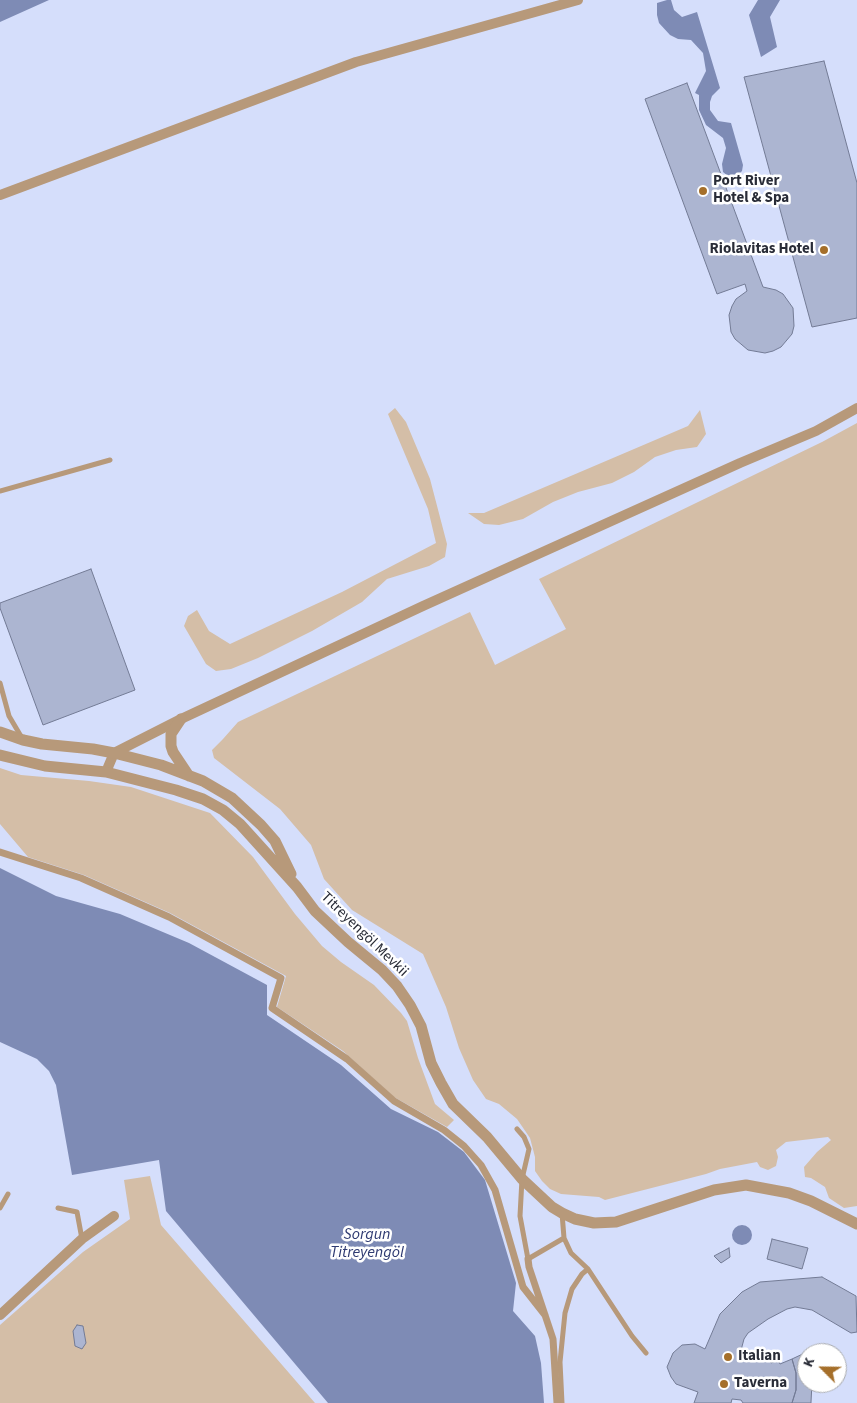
<!DOCTYPE html>
<meta charset="utf-8">
<style>
body{margin:0}
#map{position:relative;width:857px;height:1403px;overflow:hidden;background:#d5defb;font-family:"Source Sans 3",sans-serif}
canvas{display:block}
.north{position:absolute;left:797px;top:1343px;width:50px;height:50px;box-sizing:border-box;background:#fff;border:1px solid #a9abaf;border-radius:50%;rotate:293deg;font-size:14px;font-weight:700;line-height:20px;text-align:center;color:#292c37}
.north::after{content:'';display:block;margin:auto;width:18px;height:22px;background:#a56f2a;clip-path:polygon(50% 0,100% 100%,50% 72%,0 100%)}
</style>
<div id="map">
<canvas width="857" height="1403"></canvas>
<div class="north">K</div>
</div>
<script>
const context = document.querySelector('canvas').getContext('2d');
context.lineJoin = 'round';
function fill(path, color) {
  context.fillStyle = color;
  context.fill(path, 'evenodd');
}
function shape(rows) {
  const path = new Path2D();
  for (const r of rows) {
    if (r.length === 3) {
      path.moveTo(r[0] + r[2], r[1]);
      path.arc(r[0], r[1], r[2], 0, 2 * Math.PI);
      continue;
    }
    path.moveTo(r[0], r[1]);
    for (let i = 2; i < r.length; i += 2) path.lineTo(r[i], r[i + 1]);
  }
  return path;
}
function stroke(path, color, width, dash) {
  context.strokeStyle = color;
  context.lineWidth = width;
  context.lineCap = dash ? 'butt' : 'round';
  context.setLineDash(dash || []);
  context.stroke(path);
}
function drawText(font, color, halo, rows, align = 'center') {
  context.font = font + ' "Source Sans 3",sans-serif';
  context.lineWidth = 5;
  context.setLineDash([]);
  context.textBaseline = 'middle';
  context.strokeStyle = halo;
  context.fillStyle = color;
  for (const [text, x, y, turn = 0] of rows) {
    context.save();
    context.translate(x, y);
    context.rotate((+turn || 0) * Math.PI / 180);
    context.textAlign = isNaN(turn) ? turn : align;
    if (halo) context.strokeText(text, 0, 0);
    context.fillText(text, 0, 0);
    context.restore();
  }
}
fill(shape([
 [395,408,406,422,430,479,447,544,445,557,429,566,387,579,362,602,312,631,258,658,231,669,216,671,206,664,184,626,188,616,197,610,209,631,230,644,342,592,436,543,428,509,388,414],
 [700,410,706,434,697,447,676,450,655,457,634,472,612,483,578,492,553,502,523,519,499,525,484,524,468,513,484,513,688,426],
 [857,423,857,1206,844,1208,829,1198,825,1187,811,1178,805,1177,804,1167,817,1152,831,1140,828,1137,786,1142,776,1150,778,1157,776,1166,768,1170,760,1167,757,1162,720,1169,706,1174,605,1200,599,1197,561,1194,550,1189,542,1181,535,1171,535,1157,530,1138,517,1119,499,1104,486,1099,473,1080,459,1048,446,1007,423,954,352,910,324,879,311,845,280,809,214,758,212,750,223,739,238,722,470,612,495,665,566,629,539,579,822,442],
 [0,768,21,775,89,781,131,787,210,813,253,857,295,914,322,946,341,962,374,985,401,1013,407,1021,418,1058,435,1104,454,1120,447,1127,394,1097,343,1051,277,1007,286,976,170,913,84,875,28,857,0,824],
 [150,1176,161,1225,315,1403,0,1403,0,1325,83,1252,130,1219,124,1180]
]), '#d4bea7');
fill(shape([
 [0,0,49,0,0,22],
 [667,0,671,0,674,10,682,17,697,12,720,88,712,96,710,102,710,110,718,121,731,123,743,165,742,171,737,176,729,177,723,172,722,164,726,148,723,138,706,125,699,110,699,95,695,93,706,71,703,53,691,40,678,39,670,35,659,23,657,15,657,3],
 [758,0,780,0,770,17,777,47,761,57,749,15],
 [0,868,56,896,120,914,189,943,267,985,267,1015,341,1065,391,1109,438,1132,464,1152,485,1180,516,1283,513,1311,535,1336,541,1363,544,1403,328,1403,166,1211,159,1160,72,1175,56,1085,49,1071,37,1059,0,1042],
 [742,1235,10]
]), '#7e8bb5');
const building = shape([
 [824,61,857,183,857,318,812,327,744,77,824,61],
 [687,83,763,287,776,290,783,294,793,308,794,326,792,334,781,347,773,351,765,353,748,350,735,339,731,332,729,315,732,306,736,299,747,291,745,284,717,294,645,99,687,83],
 [91,569,135,690,43,725,0,608,0,603,91,569],
 [772,1239,808,1248,802,1269,767,1259,772,1239],
 [729,1248,730,1257,721,1263,714,1256,729,1248],
 [822,1277,856,1296,857,1332,851,1333,812,1310,795,1307,787,1309,768,1319,748,1333,744,1339,740,1354,752,1356,752,1353,769,1357,771,1363,778,1360,780,1364,792,1359,796,1373,796,1390,792,1403,743,1403,741,1400,732,1399,731,1403,694,1403,698,1392,676,1384,671,1377,667,1367,673,1353,682,1345,695,1344,705,1349,720,1314,742,1292,760,1282,822,1277],
 [77,1325,83,1326,86,1343,82,1349,75,1346,73,1331,77,1325],
 [807,1352,807,1383,812,1383,811,1402,811,1403,792,1403,796,1390,796,1373,792,1359,807,1352]
]);
fill(building, '#acb5d1');
stroke(building, '#737b95', 1);
stroke(shape([
 [0,491,110,460],
 [0,683,9,716,22,738],
 [517,1129,524,1137,529,1149,522,1179,520,1216,528,1259,564,1238,562,1213],
 [0,1208,8,1194],
 [58,1208,77,1212,82,1239],
 [564,1238,571,1253,588,1269,632,1336,646,1353],
 [562,1403,560,1362,565,1313,572,1289,582,1274,588,1269]
]), '#b7997a', 5);
stroke(shape([
 [0,852,81,878,169,917,281,978,272,1008,347,1059,394,1101,444,1130,464,1146,481,1165,495,1190,523,1287,545,1315],
 [528,1259,529,1267,553,1339,557,1403]
]), '#b7997a', 7);
stroke(shape([
 [0,195,356,62,578,0],
 [106,772,114,753,181,719,423,606,740,463,816,431,857,408],
 [0,1315,82,1239,114,1216]
]), '#b7997a', 10);
stroke(shape([
 [181,719,171,734,171,746,173,752,189,776],
 [0,732,23,740,42,744,93,749,114,753,161,765,203,781,232,798,261,825,275,841,291,874],
 [0,755,45,766,106,772,176,790,203,799,223,810,240,824,297,887,315,911,348,942,382,970,397,986,410,1005,421,1026,431,1063,441,1083,453,1104,487,1137,522,1179,552,1207,562,1213,575,1219,594,1223,616,1222,714,1190,746,1185,789,1193,811,1201,857,1224]
]), '#b7997a', 11);
for (const [x, y, r, color] of [
 [703,191,5,"#a56f2a"],
 [824,250,5,"#a56f2a"],
 [728,1357,5,"#a56f2a"],
 [724,1384,5,"#a56f2a"]
]) {
  const dot = new Path2D();
  dot.arc(x, y, r, 0, 2 * Math.PI);
  context.fillStyle = color;
  context.fill(dot);
  stroke(dot, '#fff', 2);
}
drawText('bold 15px', '#292c37', '#fff', [
 ["Port River",713,182],
 ["Hotel & Spa",713,199],
 ["Riolavitas Hotel",814,250,"right"],
 ["Italian",738,1357],
 ["Taverna",734,1384]
], 'left');
drawText('15px', '#292c37', '#fff', [
 ["Titreyengöl Mevkii",364,935,44]
]);
drawText('italic 16px', '#2e3a71', '#fff', [
 ["Sorgun",367,1235],
 ["Titreyengöl",367,1253]
]);
</script>
